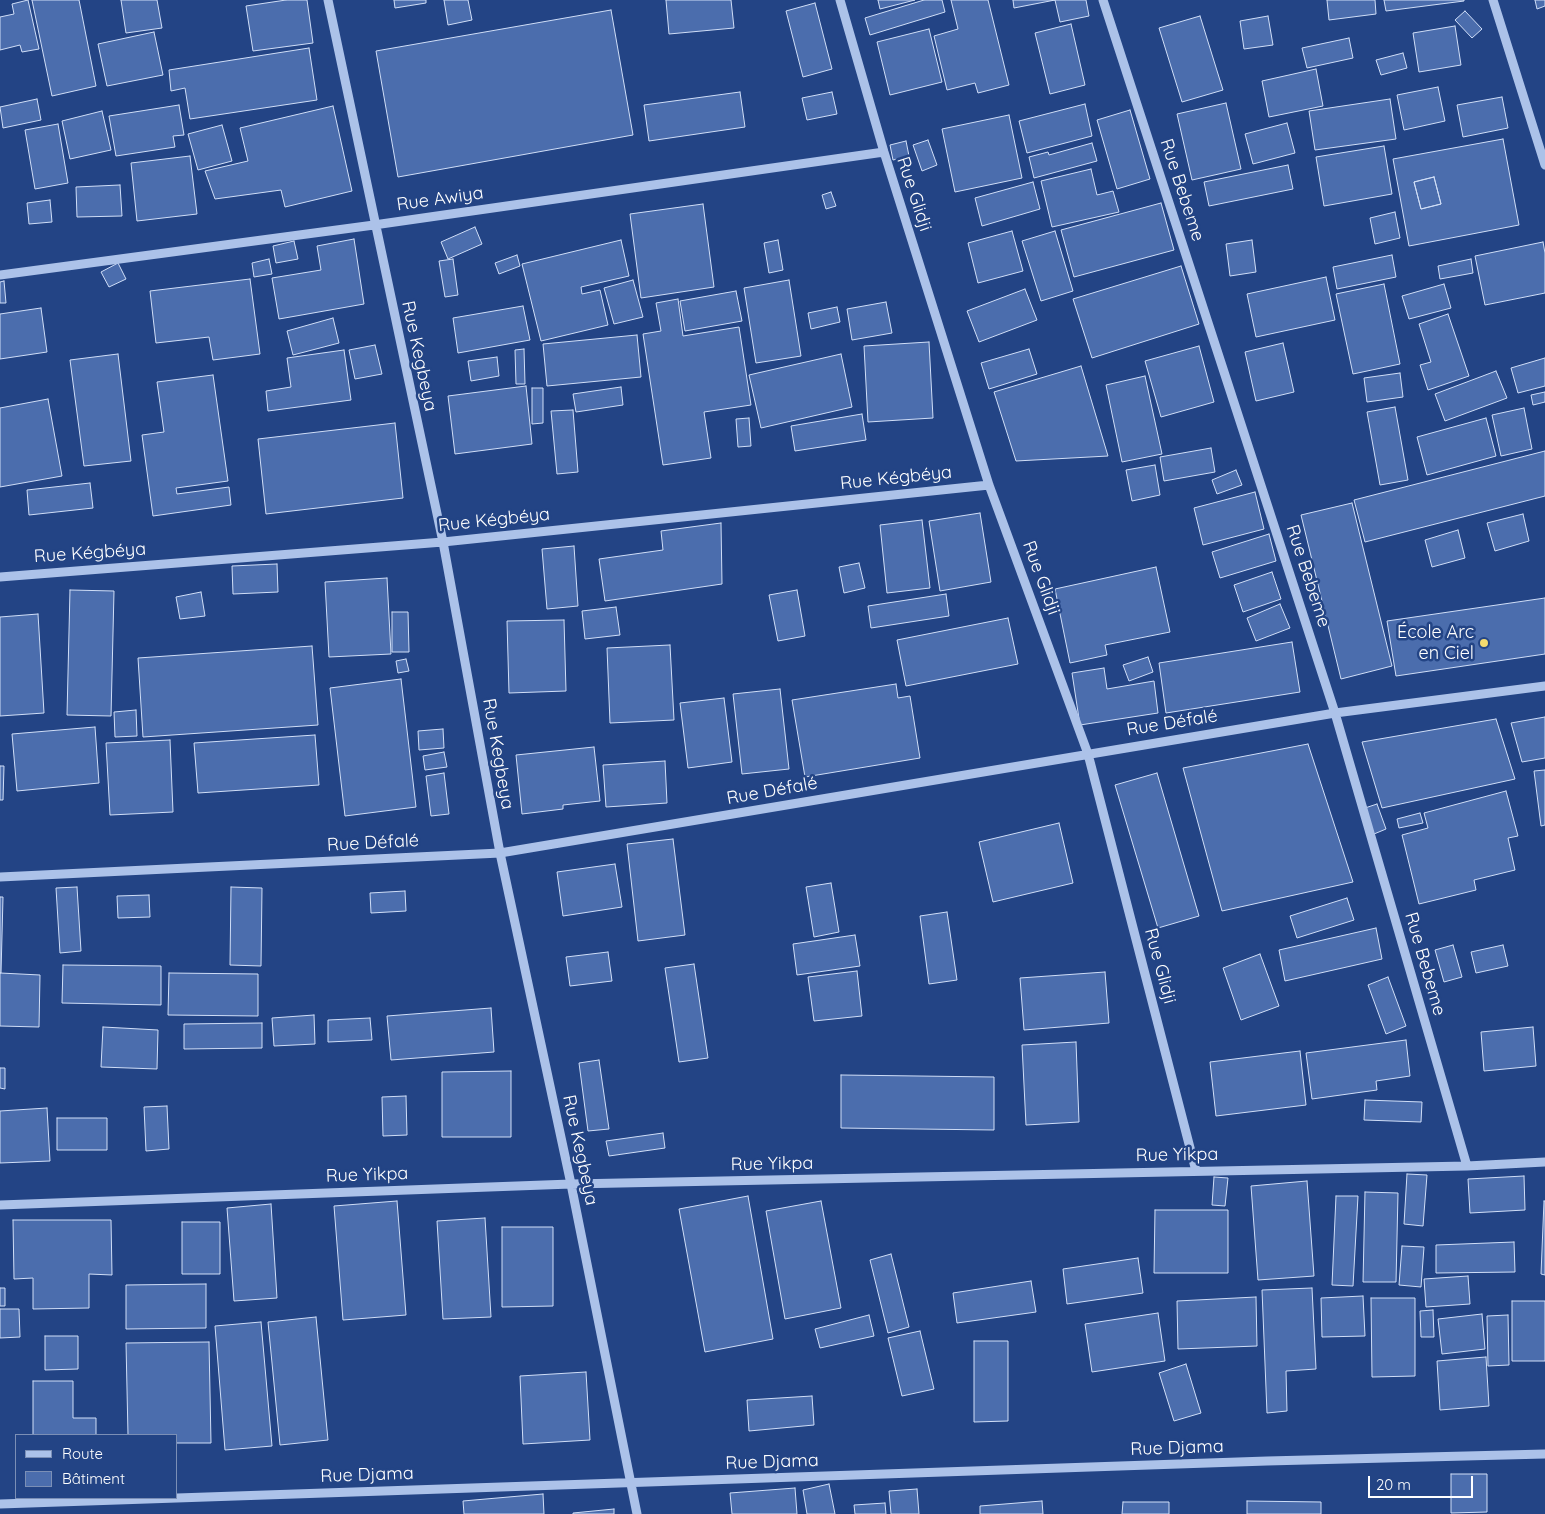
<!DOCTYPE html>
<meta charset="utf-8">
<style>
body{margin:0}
#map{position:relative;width:1545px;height:1514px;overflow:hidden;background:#234485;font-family:Quicksand,sans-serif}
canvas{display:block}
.legend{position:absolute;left:15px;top:1434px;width:162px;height:65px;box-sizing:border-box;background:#234485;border:1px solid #7b8fb6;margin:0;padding:6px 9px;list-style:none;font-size:15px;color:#fff}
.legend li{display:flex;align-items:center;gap:10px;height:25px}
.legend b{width:25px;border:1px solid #7b8fb6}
.scale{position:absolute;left:1368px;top:1476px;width:105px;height:22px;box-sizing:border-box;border:2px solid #fff;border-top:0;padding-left:6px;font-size:15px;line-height:18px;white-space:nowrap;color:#fff;-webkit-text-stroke:4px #234485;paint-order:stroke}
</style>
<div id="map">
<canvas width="1545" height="1514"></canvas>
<ul class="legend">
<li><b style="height:6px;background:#acc2e9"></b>Route</li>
<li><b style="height:14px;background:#4b6dad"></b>Bâtiment</li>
</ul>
<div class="scale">20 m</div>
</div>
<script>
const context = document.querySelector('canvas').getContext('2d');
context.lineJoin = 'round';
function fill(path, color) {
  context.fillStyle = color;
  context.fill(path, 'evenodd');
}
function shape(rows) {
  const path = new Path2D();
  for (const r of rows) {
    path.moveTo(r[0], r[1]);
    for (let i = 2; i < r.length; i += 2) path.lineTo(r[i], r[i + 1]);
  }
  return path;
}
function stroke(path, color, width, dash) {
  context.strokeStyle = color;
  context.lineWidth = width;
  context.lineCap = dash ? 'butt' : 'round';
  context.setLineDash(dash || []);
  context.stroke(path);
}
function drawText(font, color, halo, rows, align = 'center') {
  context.font = font + ' Quicksand,sans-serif';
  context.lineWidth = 5;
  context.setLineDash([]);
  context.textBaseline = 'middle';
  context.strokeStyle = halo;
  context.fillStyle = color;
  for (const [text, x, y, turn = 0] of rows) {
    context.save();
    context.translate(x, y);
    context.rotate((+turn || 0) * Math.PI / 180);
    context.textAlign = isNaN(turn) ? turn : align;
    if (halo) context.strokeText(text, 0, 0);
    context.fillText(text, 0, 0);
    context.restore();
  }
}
const building = shape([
 [28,0,39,49,22,52,20,45,0,50,0,17,14,14,12,4,28,0],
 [32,0,79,0,96,86,52,96,32,0],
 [121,0,157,0,162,28,126,33,121,0],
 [286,0,307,0,313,43,253,51,246,6,286,0],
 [394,0,426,0,426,3,395,8,394,0],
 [444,0,468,0,472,20,448,25,444,0],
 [666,0,731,0,734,28,669,34,666,0],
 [878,0,915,0,880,9,878,0],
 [924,0,942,0,945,12,870,35,865,18,924,0],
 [951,0,988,0,1009,85,978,93,975,83,947,90,934,36,958,29,951,0],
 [1013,0,1055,0,1014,8,1013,0],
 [1055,0,1086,0,1089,16,1060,22,1055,0],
 [1327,0,1375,0,1376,14,1329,20,1327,0],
 [1384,0,1464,0,1464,1,1386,11,1384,0],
 [1535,0,1545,0,1545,6,1537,9,1535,0],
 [815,3,832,69,803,77,786,11,815,3],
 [611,10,633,135,398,177,376,51,611,10],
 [1465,11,1482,29,1472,38,1455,20,1465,11],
 [1200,16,1223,90,1182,102,1159,28,1200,16],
 [1268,16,1273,45,1244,49,1240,21,1268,16],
 [1071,24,1085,85,1050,94,1035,33,1071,24],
 [1455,26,1461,65,1419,72,1413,33,1455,26],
 [929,29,942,82,890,95,877,42,929,29],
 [154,32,163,75,107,86,98,44,154,32],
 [1349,38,1353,58,1307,68,1302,48,1349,38],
 [309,48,317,100,190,119,185,88,171,91,169,70,309,48],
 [1403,53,1407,68,1381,75,1376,60,1403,53],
 [1316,69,1323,106,1269,117,1262,81,1316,69],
 [1438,87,1445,121,1404,130,1397,95,1438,87],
 [740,92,745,127,649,141,644,105,740,92],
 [832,92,837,114,807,120,802,98,832,92],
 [1502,97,1508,128,1463,137,1457,105,1502,97],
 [37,99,41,120,3,128,0,107,37,99],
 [1390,99,1396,139,1315,150,1309,111,1390,99],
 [1226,103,1241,169,1192,180,1177,114,1226,103],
 [1085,104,1092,136,1027,153,1019,121,1085,104],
 [179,105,184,135,173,136,175,147,116,156,109,116,179,105],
 [333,106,352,191,285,207,281,190,215,199,205,171,248,161,240,128,333,106],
 [1130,110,1150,179,1117,189,1097,120,1130,110],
 [102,111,111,150,70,159,62,121,102,111],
 [1009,115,1022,178,955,192,942,129,1009,115],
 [1287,123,1295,153,1253,164,1245,134,1287,123],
 [58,124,68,183,35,189,25,130,58,124],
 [222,125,232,161,198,170,188,134,222,125],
 [1503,139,1519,225,1409,246,1393,159,1503,139],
 [1434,177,1441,204,1421,209,1414,182,1434,177],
 [928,140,937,165,922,171,913,145,928,140],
 [906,141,909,156,893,160,890,145,906,141],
 [1092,143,1097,161,1034,178,1029,157,1048,152,1049,155,1092,143],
 [1384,146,1392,194,1324,206,1316,157,1384,146],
 [190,156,197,214,137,221,131,163,190,156],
 [1288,165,1293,189,1209,206,1204,182,1288,165],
 [1091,169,1097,195,1113,191,1119,212,1052,227,1041,181,1091,169],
 [1434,177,1441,204,1421,209,1414,182,1434,177],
 [1033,182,1040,209,982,226,975,198,1033,182],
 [120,185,122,216,77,217,76,187,120,185],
 [831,192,836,206,826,209,822,195,831,192],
 [50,200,52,222,29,224,27,203,50,200],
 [1161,203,1174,250,1074,277,1061,230,1161,203],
 [703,204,714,287,641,298,630,214,703,204],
 [1395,212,1400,238,1375,244,1370,218,1395,212],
 [475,227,482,244,448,259,441,242,475,227],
 [1012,231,1023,271,978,283,968,243,1012,231],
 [1055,231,1073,291,1041,301,1022,241,1055,231],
 [354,239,364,304,279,319,272,278,321,270,317,246,354,239],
 [621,240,629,276,581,287,582,294,600,290,608,325,541,341,522,264,621,240],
 [778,240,783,270,769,273,764,243,778,240],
 [1252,240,1256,272,1230,276,1226,244,1252,240],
 [294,241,298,259,276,263,273,246,294,241],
 [1543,242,1545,253,1545,293,1485,305,1475,256,1543,242],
 [517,255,520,266,499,274,495,263,517,255],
 [1392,255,1396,277,1337,289,1333,267,1392,255],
 [269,259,272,274,254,277,252,263,269,259],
 [453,259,458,295,445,297,439,261,453,259],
 [1471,259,1473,273,1440,279,1438,266,1471,259],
 [118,263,126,279,109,287,101,272,118,263],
 [1181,266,1199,324,1092,358,1073,299,1181,266],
 [1326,277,1335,320,1256,337,1247,294,1326,277],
 [250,279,260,354,213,360,209,337,156,343,150,291,250,279],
 [633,280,643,317,614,324,604,288,633,280],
 [789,280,801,356,756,363,744,288,789,280],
 [4,281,6,303,0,303,0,282,4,281],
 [1384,284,1400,364,1353,374,1336,294,1384,284],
 [1444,284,1451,308,1409,319,1402,296,1444,284],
 [1025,289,1037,320,979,342,967,311,1025,289],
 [736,291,742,321,685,331,680,301,736,291],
 [678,299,683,336,739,327,751,405,704,412,711,458,663,465,643,334,661,331,656,303,678,299],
 [886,302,892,333,852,340,847,309,886,302],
 [523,306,530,340,458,353,453,318,523,306],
 [837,307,840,322,811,329,808,313,837,307],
 [41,308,47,352,0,359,0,314,41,308],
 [1448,314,1469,376,1428,390,1420,365,1431,362,1419,324,1448,314],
 [333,318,339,343,293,355,287,331,333,318],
 [637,335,641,377,547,386,543,344,637,335],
 [929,342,933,418,868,422,864,346,929,342],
 [1283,343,1294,392,1256,401,1245,352,1283,343],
 [375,345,382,374,355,379,349,350,375,345],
 [1199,346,1214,402,1161,417,1145,361,1199,346],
 [524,349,525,384,516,384,515,350,524,349],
 [1029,349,1037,374,989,389,981,363,1029,349],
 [344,350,351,400,268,411,266,391,291,387,287,358,344,350],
 [118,354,131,461,84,466,70,360,118,354],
 [841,354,852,407,761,428,749,375,841,354],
 [497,357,499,376,471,381,468,361,497,357],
 [1545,358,1545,386,1518,393,1511,368,1545,358],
 [1081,366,1108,456,1016,461,994,392,1081,366],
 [1496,371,1507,398,1445,421,1435,394,1496,371],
 [1400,373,1403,397,1367,402,1364,378,1400,373],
 [213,375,228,481,176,488,177,494,229,487,231,505,153,516,142,435,164,432,157,382,213,375],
 [1145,376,1162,454,1122,462,1106,385,1145,376],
 [526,386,532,444,455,454,448,396,526,386],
 [621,387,623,405,576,412,573,394,621,387],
 [532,388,543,388,543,423,532,424,532,388],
 [1545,392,1545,402,1533,405,1531,395,1545,392],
 [48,399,62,476,0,487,0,408,48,399],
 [1395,407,1408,480,1380,485,1367,412,1395,407],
 [1524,408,1532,449,1501,456,1492,415,1524,408],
 [573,410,578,472,557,474,551,411,573,410],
 [862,414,866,440,795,451,791,426,862,414],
 [749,418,751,446,738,447,736,419,749,418],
 [1486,418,1496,456,1427,475,1417,437,1486,418],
 [395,423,403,498,266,514,258,439,395,423],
 [1211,448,1215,472,1164,481,1160,457,1211,448],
 [1545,451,1545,496,1365,542,1354,500,1545,451],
 [1155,465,1160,495,1132,501,1126,470,1155,465],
 [1236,470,1242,485,1217,494,1212,480,1236,470],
 [90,483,93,508,29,515,27,490,90,483],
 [1255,492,1264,529,1203,545,1194,508,1255,492],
 [1352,503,1392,666,1341,679,1301,515,1352,503],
 [980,513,991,582,940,591,929,521,980,513],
 [1523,514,1529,541,1495,551,1487,523,1523,514],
 [922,520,930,588,887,593,880,525,922,520],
 [721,523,722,584,605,601,599,559,663,550,661,531,721,523],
 [1458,530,1465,558,1432,567,1425,540,1458,530],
 [1269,534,1276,561,1220,578,1212,552,1269,534],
 [574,546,578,606,547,609,542,549,574,546],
 [859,563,865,588,844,593,839,567,859,563],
 [277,564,278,592,233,594,232,566,277,564],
 [1156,567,1170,632,1105,645,1107,655,1070,663,1055,589,1156,567],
 [1272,572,1281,599,1243,612,1234,585,1272,572],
 [387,578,391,654,329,657,325,582,387,578],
 [70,590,114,591,111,716,67,715,70,590],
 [797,590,805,636,778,641,769,595,797,590],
 [201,592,205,616,180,619,176,597,201,592],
 [946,594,949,616,871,628,868,606,946,594],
 [1545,598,1545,654,1396,676,1387,621,1545,598],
 [1280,604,1290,628,1256,641,1247,618,1280,604],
 [616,607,620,635,585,639,582,611,616,607],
 [392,612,408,612,409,652,392,652,392,612],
 [38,614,44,713,0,716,0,617,38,614],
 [1008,618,1018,664,906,686,897,640,1008,618],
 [564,620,566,691,509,693,507,621,564,620],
 [1292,642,1300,692,1166,713,1159,663,1292,642],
 [670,645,674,720,610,723,607,648,670,645],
 [312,646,318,725,143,737,138,658,312,646],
 [1148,657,1153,672,1129,681,1123,665,1148,657],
 [406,659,409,671,398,673,396,661,406,659],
 [1104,668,1107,689,1154,681,1158,713,1080,725,1072,673,1104,668],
 [401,679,416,807,345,816,330,688,401,679],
 [896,684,898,698,910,696,920,758,805,777,792,700,896,684],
 [780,689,789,769,742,774,733,694,780,689],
 [724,698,732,762,688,768,680,703,724,698],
 [136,710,137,736,115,737,114,712,136,710],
 [1545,717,1545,758,1522,762,1511,723,1545,717],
 [1496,719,1515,779,1382,808,1362,742,1496,719],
 [95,727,99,783,17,791,12,734,95,727],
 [443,729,444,748,419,750,418,731,443,729],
 [315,735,319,785,198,793,194,743,315,735],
 [170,740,173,812,110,815,106,743,170,740],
 [1308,744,1353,882,1222,911,1183,768,1308,744],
 [594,747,600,801,563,805,563,809,522,814,516,755,594,747],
 [444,752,447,767,425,770,423,756,444,752],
 [665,761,667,803,606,807,603,765,665,761],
 [0,766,4,766,3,800,0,800,0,766],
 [1545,770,1545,825,1541,826,1534,771,1545,770],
 [444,773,449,814,431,816,426,776,444,773],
 [1157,773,1199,916,1158,928,1115,785,1157,773],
 [1506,791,1518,836,1508,838,1515,870,1474,880,1476,890,1419,904,1402,835,1428,828,1424,813,1506,791],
 [1377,804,1386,829,1374,834,1365,808,1377,804],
 [1420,813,1423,823,1399,828,1397,819,1420,813],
 [1059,823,1073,883,993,902,979,842,1059,823],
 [673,839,685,935,638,941,627,844,673,839],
 [615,864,622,907,563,916,557,872,615,864],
 [831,883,839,932,814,937,806,887,831,883],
 [77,887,81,951,60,953,56,888,77,887],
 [231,887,262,888,261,966,230,965,231,887],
 [405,891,406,911,371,913,370,893,405,891],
 [149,895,150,917,118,918,117,896,149,895],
 [0,897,3,897,1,973,0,973,0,897],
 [1347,898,1354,920,1297,938,1290,916,1347,898],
 [947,912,957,980,929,984,920,916,947,912],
 [1376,928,1382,959,1285,981,1279,950,1376,928],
 [855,935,860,966,797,975,793,944,855,935],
 [1453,945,1462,977,1444,982,1435,950,1453,945],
 [1503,945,1508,966,1476,973,1471,952,1503,945],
 [608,952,612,981,570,986,566,957,608,952],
 [1260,954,1279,1006,1241,1020,1223,968,1260,954],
 [694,964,708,1058,679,1062,665,968,694,964],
 [63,965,161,966,161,1005,62,1003,63,965],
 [857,971,862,1016,814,1021,808,977,857,971],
 [1105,972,1109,1023,1024,1030,1020,978,1105,972],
 [0,973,40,975,39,1027,0,1026,0,973],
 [169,973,258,974,258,1016,168,1015,169,973],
 [1388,977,1406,1026,1386,1034,1368,985,1388,977],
 [491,1008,494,1052,391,1060,387,1016,491,1008],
 [314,1015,315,1044,274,1046,272,1018,314,1015],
 [370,1018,372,1040,328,1042,328,1020,370,1018],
 [262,1023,262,1048,184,1049,184,1024,262,1023],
 [103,1027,158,1030,157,1069,101,1067,103,1027],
 [1533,1027,1536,1066,1484,1071,1481,1032,1533,1027],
 [1406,1040,1410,1076,1376,1081,1377,1090,1312,1099,1306,1053,1406,1040],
 [1076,1042,1079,1122,1026,1125,1022,1045,1076,1042],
 [1300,1051,1306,1105,1216,1116,1210,1062,1300,1051],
 [599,1060,609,1129,588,1131,579,1063,599,1060],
 [0,1068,5,1068,5,1089,0,1088,0,1068],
 [511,1071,511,1137,442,1137,442,1072,511,1071],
 [841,1075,994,1077,994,1130,841,1128,841,1075],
 [406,1096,407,1135,383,1136,382,1097,406,1096],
 [1365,1100,1422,1102,1421,1122,1364,1120,1365,1100],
 [167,1106,169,1149,146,1151,144,1107,167,1106],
 [47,1108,50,1161,0,1163,0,1111,47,1108],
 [57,1118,107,1118,107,1150,57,1150,57,1118],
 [663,1133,665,1148,609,1156,606,1141,663,1133],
 [1407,1174,1427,1175,1423,1226,1404,1224,1407,1174],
 [1524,1176,1525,1210,1470,1213,1468,1179,1524,1176],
 [1214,1177,1228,1178,1225,1206,1212,1205,1214,1177],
 [1307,1181,1314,1276,1258,1280,1251,1186,1307,1181],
 [1365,1192,1398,1193,1396,1282,1363,1282,1365,1192],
 [748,1196,773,1339,705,1352,679,1209,748,1196],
 [1336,1196,1358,1196,1353,1286,1332,1285,1336,1196],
 [397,1201,406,1315,343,1320,334,1206,397,1201],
 [821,1201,841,1308,785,1319,766,1211,821,1201],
 [1544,1201,1545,1201,1545,1275,1541,1274,1544,1201],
 [271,1204,277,1298,234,1301,227,1208,271,1204],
 [1155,1210,1228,1210,1228,1273,1154,1273,1155,1210],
 [485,1218,491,1317,443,1319,437,1221,485,1218],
 [13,1220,111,1220,112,1275,89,1274,89,1308,33,1309,33,1278,14,1279,13,1220],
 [182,1222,220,1222,220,1274,182,1274,182,1222],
 [502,1227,553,1227,553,1306,502,1307,502,1227],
 [1514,1242,1515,1272,1436,1273,1436,1245,1514,1242],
 [1402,1246,1424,1247,1421,1287,1399,1285,1402,1246],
 [891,1254,909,1327,888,1333,870,1260,891,1254],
 [1138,1258,1143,1293,1067,1304,1063,1269,1138,1258],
 [1468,1276,1470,1304,1426,1307,1424,1279,1468,1276],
 [1031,1281,1036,1312,957,1323,953,1293,1031,1281],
 [206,1284,206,1328,126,1329,126,1285,206,1284],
 [0,1288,5,1288,5,1306,0,1306,0,1288],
 [1312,1288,1316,1369,1286,1371,1287,1411,1267,1413,1262,1290,1312,1288],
 [1363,1296,1365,1336,1322,1337,1321,1298,1363,1296],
 [1256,1297,1257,1346,1178,1349,1177,1301,1256,1297],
 [1371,1298,1415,1298,1415,1376,1372,1377,1371,1298],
 [1512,1301,1545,1301,1545,1361,1512,1361,1512,1301],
 [0,1309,19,1309,20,1337,0,1338,0,1309],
 [1433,1310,1434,1337,1421,1337,1420,1311,1433,1310],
 [1158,1313,1165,1361,1092,1372,1085,1324,1158,1313],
 [1482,1314,1485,1349,1442,1354,1438,1319,1482,1314],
 [869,1315,874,1336,820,1348,815,1329,869,1315],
 [1508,1315,1509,1365,1488,1366,1487,1316,1508,1315],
 [316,1317,328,1440,280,1445,268,1322,316,1317],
 [261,1322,272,1446,225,1450,215,1326,261,1322],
 [920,1331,934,1389,902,1396,888,1338,920,1331],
 [45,1336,78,1336,78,1369,45,1370,45,1336],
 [974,1341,1008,1341,1008,1421,974,1422,974,1341],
 [209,1342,211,1443,176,1443,176,1435,128,1435,126,1343,209,1342],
 [1486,1357,1489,1406,1440,1410,1437,1361,1486,1357],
 [1186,1364,1201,1413,1174,1421,1159,1373,1186,1364],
 [586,1372,590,1440,523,1444,520,1376,586,1372],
 [33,1381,73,1381,73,1418,96,1418,96,1435,33,1435,33,1381],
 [812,1396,814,1425,749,1431,747,1400,812,1396],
 [1451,1474,1487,1474,1487,1512,1451,1513,1451,1474],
 [829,1484,835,1514,807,1514,803,1490,829,1484],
 [795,1488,797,1514,732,1514,730,1493,795,1488],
 [917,1489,919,1514,891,1514,889,1491,917,1489],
 [543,1494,544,1514,464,1514,463,1501,543,1494],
 [1042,1501,1043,1514,980,1514,980,1506,1042,1501],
 [1247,1501,1321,1502,1321,1514,1247,1514,1247,1501],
 [1123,1502,1169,1502,1169,1514,1122,1514,1123,1502],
 [885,1503,886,1514,855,1514,854,1505,885,1503],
 [614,1509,614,1514,573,1514,573,1513,614,1509]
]);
fill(building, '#4b6dad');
stroke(building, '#d0def7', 1);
stroke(shape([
 [328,0,443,542,500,853,571,1184,637,1514],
 [840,0,884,152,989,485,1088,754,1196,1171],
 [1103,0,1335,713,1467,1166],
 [1493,0,1545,165],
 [0,275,374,225,884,152],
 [0,577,443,542,989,485],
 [0,877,500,853,1335,713,1545,686],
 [0,1205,571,1184,1467,1166,1545,1162],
 [0,1504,1267,1461,1545,1454]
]), '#acc2e9', 9);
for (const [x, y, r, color] of [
 [1484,643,5,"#f4db6f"]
]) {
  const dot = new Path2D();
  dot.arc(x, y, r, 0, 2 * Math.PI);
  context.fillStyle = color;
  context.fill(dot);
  stroke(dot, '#234485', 2);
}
drawText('18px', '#fff', '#234485', [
 ["Rue Bebeme",1182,190,72],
 ["Rue Glidji",914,194,72],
 ["Rue Awiya",440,199,-8],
 ["Rue Kegbeya",419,356,78],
 ["Rue Kégbéya",896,478,-6],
 ["Rue Kégbéya",494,520,-6],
 ["Rue Kégbéya",90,553,-4],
 ["Rue Bebeme",1308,576,72],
 ["Rue Glidji",1041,578,70],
 ["Rue Défalé",1172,723,-9],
 ["Rue Kegbeya",498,754,80],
 ["Rue Défalé",772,791,-10],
 ["Rue Défalé",373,843,-3],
 ["Rue Bebeme",1425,964,74],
 ["Rue Glidji",1160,966,75],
 ["Rue Kegbeya",580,1150,78],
 ["Rue Yikpa",1177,1155,-1],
 ["Rue Yikpa",772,1164,-1],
 ["Rue Yikpa",367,1175,-2],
 ["Rue Djama",1177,1448,-2],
 ["Rue Djama",772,1462,-2],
 ["Rue Djama",367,1475,-2]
]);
drawText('18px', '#fff', '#234485', [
 ["École Arc",1474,633],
 ["en Ciel",1474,654]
], 'right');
</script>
